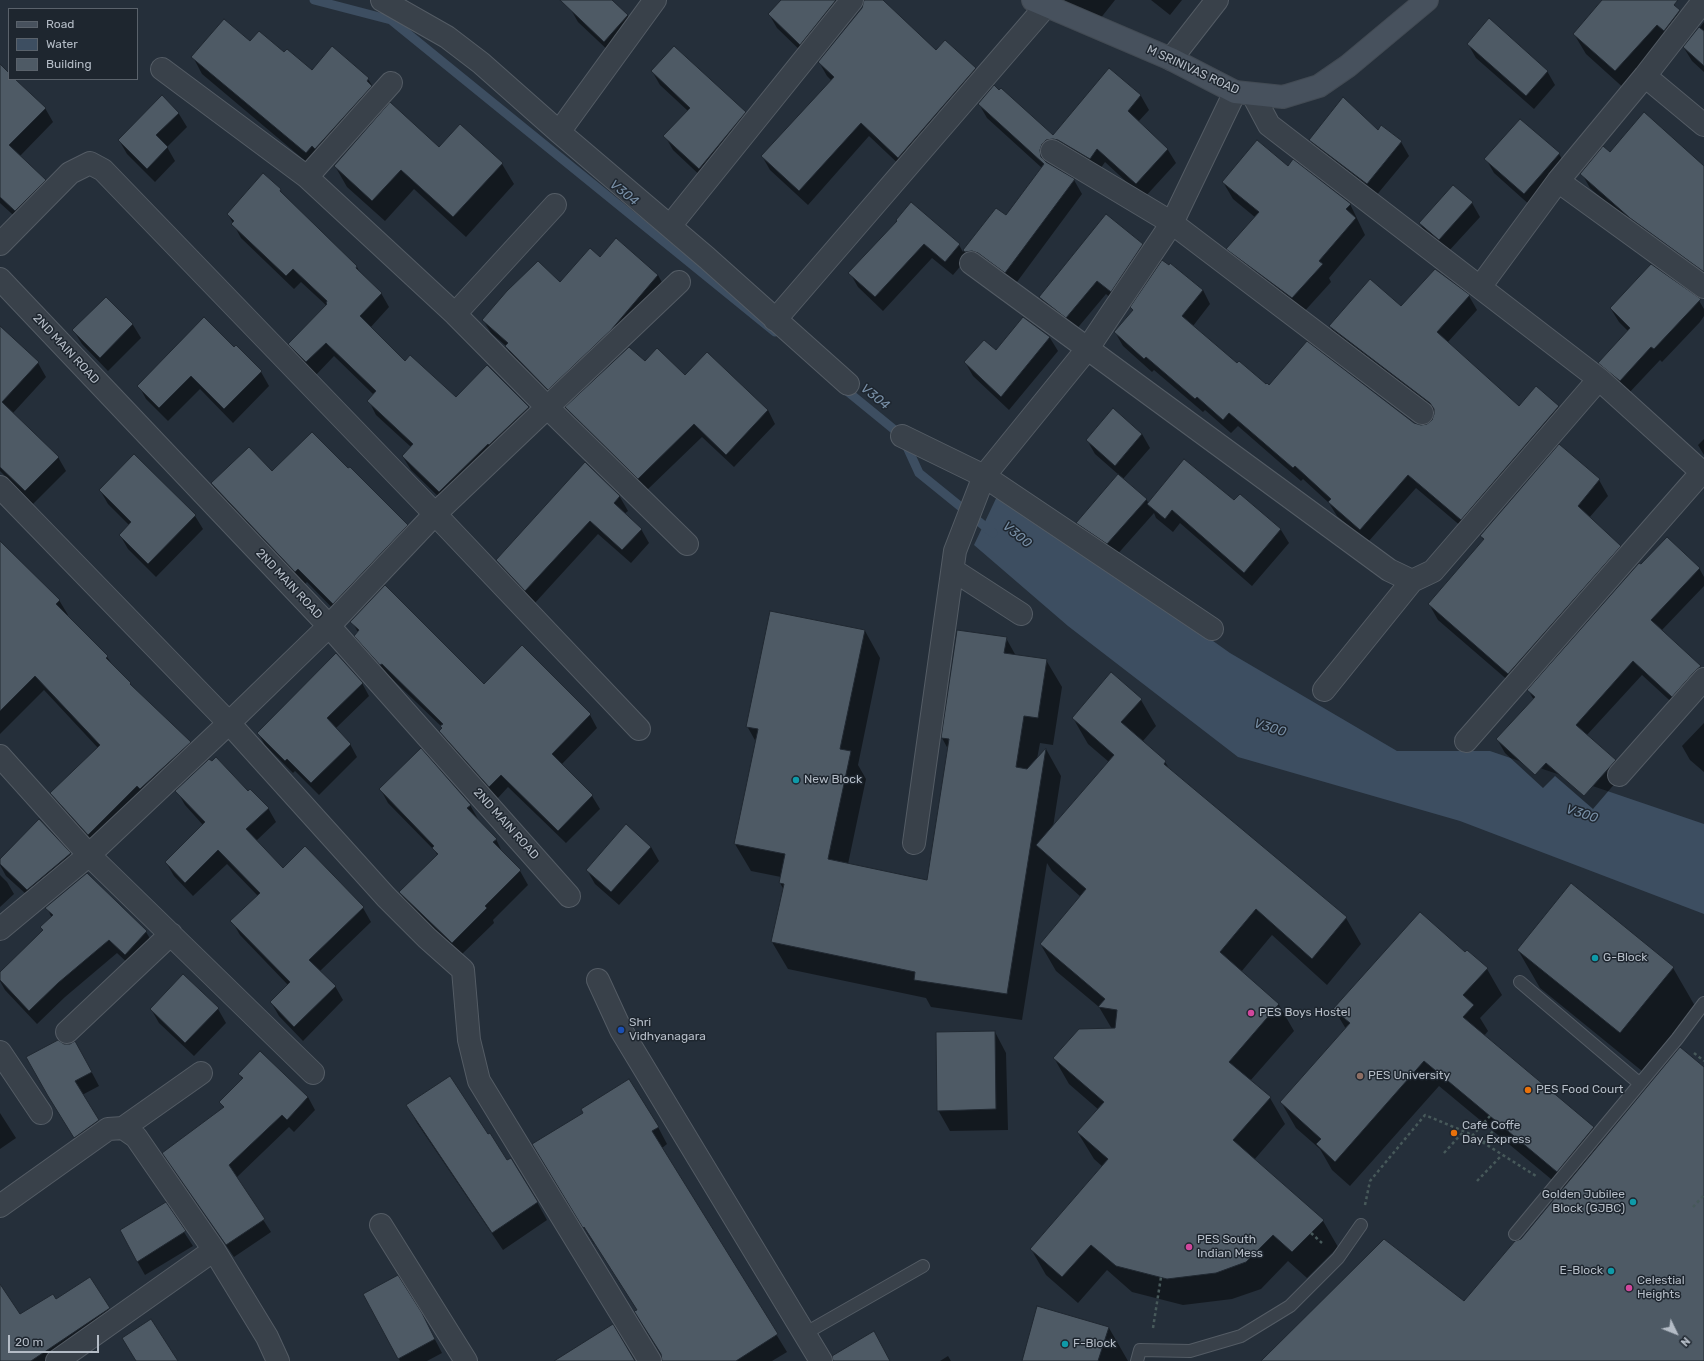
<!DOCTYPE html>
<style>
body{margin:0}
#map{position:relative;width:1704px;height:1361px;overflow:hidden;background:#252f3a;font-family:Rubik,sans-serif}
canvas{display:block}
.legend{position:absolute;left:8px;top:8px;width:130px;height:72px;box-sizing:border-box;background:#1e262f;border:1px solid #5a626b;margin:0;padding:5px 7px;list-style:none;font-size:12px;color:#b4bcc6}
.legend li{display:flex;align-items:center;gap:8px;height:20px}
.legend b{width:20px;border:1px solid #5a626b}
.north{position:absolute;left:1656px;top:1313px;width:40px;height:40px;-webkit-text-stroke:3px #1e262f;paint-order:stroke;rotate:133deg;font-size:11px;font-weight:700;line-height:16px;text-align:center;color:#b4bcc6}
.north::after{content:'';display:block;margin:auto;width:14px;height:18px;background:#b4bcc6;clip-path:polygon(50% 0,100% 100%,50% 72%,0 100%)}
.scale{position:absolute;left:8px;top:1335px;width:91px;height:18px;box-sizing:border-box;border:2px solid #b4bcc6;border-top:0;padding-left:5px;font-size:12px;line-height:14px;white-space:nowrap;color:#b4bcc6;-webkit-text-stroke:3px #1e262f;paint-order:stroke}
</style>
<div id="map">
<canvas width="1704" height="1361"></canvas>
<ul class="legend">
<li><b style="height:5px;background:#47515d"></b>Road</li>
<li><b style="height:11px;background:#3d4e61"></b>Water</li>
<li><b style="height:11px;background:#4e5a65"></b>Building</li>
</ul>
<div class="north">N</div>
<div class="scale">20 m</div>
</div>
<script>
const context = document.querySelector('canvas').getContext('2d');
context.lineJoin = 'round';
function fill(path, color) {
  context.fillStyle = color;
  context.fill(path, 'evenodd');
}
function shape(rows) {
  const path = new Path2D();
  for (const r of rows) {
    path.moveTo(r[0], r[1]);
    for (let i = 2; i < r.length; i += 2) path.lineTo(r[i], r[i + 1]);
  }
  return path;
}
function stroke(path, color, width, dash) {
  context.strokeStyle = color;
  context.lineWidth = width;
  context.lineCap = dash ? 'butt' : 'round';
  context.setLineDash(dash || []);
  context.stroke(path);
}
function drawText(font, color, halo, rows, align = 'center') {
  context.font = font + ' Rubik,sans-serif';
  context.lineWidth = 3;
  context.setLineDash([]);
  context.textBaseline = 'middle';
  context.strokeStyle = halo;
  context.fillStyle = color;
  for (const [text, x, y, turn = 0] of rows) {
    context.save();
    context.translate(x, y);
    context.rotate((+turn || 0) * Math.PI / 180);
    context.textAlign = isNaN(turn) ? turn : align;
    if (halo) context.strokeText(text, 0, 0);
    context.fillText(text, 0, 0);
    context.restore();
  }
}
fill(shape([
 [1000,490,1230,653,1397,751,1490,751,1704,824,1704,914,1460,821,1238,757,1068,626,974,545]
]), '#3d4e61');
fill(shape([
 [578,0,611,0,628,16,636,30,613,55,578,22,570,8],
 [783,0,855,0,808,58,777,28,769,14],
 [1064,0,1115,0,1096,24],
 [1151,0,1182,0,1170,15],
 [1604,0,1667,0,1679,11,1691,32,1627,91,1586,54,1574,34],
 [1704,22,1704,72,1692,61,1684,48],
 [250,43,284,53,312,71,368,79,378,95,316,170,202,74,193,57],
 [1468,44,1547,71,1555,85,1534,109,1476,58],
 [936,51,975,69,983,83,906,171,869,136,808,205,770,170,762,156,832,81,827,76,819,62],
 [1109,69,1141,96,1149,110,1138,122,1168,150,1176,163,1144,198,1105,162,1098,172,1049,158,1047,164,1074,180,1082,194,1014,286,968,257,953,275,932,258,883,311,858,287,850,273,898,222,959,245,963,252,997,209,1006,217,1042,168,987,118,979,104,1053,137],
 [652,71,745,113,753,126,707,182,673,150,665,136,688,111,660,85],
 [0,73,9,74,9,79,14,79,45,108,53,122,20,156,45,181,53,194,23,224,0,203],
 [162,97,179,114,187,127,167,147,175,161,155,182,127,154,119,140],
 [1644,113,1704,167,1704,280,1639,231,1590,188,1582,174,1610,153],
 [1381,127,1401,142,1409,156,1375,197,1318,154,1310,140,1378,131],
 [439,148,502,164,514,184,466,237,414,189,385,221,347,187,335,166],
 [1559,154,1567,168,1532,207,1494,173,1486,159],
 [1288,167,1350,204,1365,235,1329,278,1331,282,1302,314,1237,265,1228,249,1256,218,1233,199,1223,182],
 [280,190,284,196,357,267,360,273,381,293,389,307,370,328,405,362,456,399,487,366,529,408,537,421,448,506,411,470,403,457,411,447,376,415,369,401,374,395,334,356,315,376,297,358,290,344,327,306,301,282,294,289,241,238,228,214],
 [1472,203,1480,217,1447,253,1428,237,1420,224],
 [1142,245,1150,259,1119,305,1106,294,1075,331,1048,311,1040,298],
 [600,258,658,275,665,288,556,402,513,360,506,346,491,333,483,320,560,284],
 [1203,290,1210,304,1193,326,1237,364,1266,386,1420,426,1427,426,1432,421,1435,414,1338,340,1330,326,1401,308,1469,296,1477,310,1447,343,1519,407,1558,407,1566,420,1469,533,1416,488,1368,542,1337,516,1329,503,1303,479,1301,481,1238,426,1231,433,1205,410,1203,412,1154,370,1152,372,1123,346,1115,332],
 [106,298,133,325,141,338,108,371,82,344,74,331],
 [1698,299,1704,309,1704,316,1700,322,1662,362,1660,360,1628,394,1607,376,1599,363,1628,331,1619,322,1611,309],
 [1023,318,1050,338,1058,351,1009,410,973,376,965,362,997,352],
 [6,333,38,363,46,377,13,413,58,457,66,471,33,504,0,471,0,339],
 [236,346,261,372,269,386,233,423,200,389,168,421,146,399,139,386],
 [707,353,768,410,775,424,734,467,702,437,646,491,574,421,567,408,645,363,685,377],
 [1113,410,1142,434,1150,448,1123,479,1146,499,1149,504,1234,502,1240,495,1281,530,1289,543,1252,586,1180,523,1173,532,1156,518,1154,513,1115,557,1085,537,1077,523,1119,475,1095,454,1087,440],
 [1704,439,1704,455,1698,445],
 [585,463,620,497,628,511,624,514,641,529,649,543,631,563,598,534,534,604,506,574,498,561],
 [272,472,407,525,415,539,341,617,307,582,304,585,220,497,212,484],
 [1599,480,1608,496,1589,518,1620,546,1629,562,1518,689,1438,620,1429,604,1484,541,1481,536],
 [100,490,195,516,203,529,156,577,128,549,120,535,129,525,108,504],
 [0,551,59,600,68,615,66,616,107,657,112,664,133,688,190,742,199,757,97,849,60,808,52,794,98,748,44,690,0,734],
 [1641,566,1699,568,1704,577,1704,586,1661,631,1700,666,1704,673,1680,710,1642,675,1586,736,1615,760,1623,774,1593,809,1555,776,1543,788,1505,753,1497,739,1534,700,1528,690],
 [771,612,865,631,880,658,858,765,866,779,848,864,928,881,948,749,942,738,1006,638,1016,656,1046,660,1062,687,1053,745,1040,743,1037,759,1046,749,1061,776,1053,827,1109,762,1088,744,1073,718,1141,700,1156,726,1142,742,1165,762,1171,771,1346,918,1361,944,1327,985,1272,935,1241,972,1279,1005,1294,1031,1250,1081,1270,1098,1285,1124,1254,1160,1323,1221,1338,1247,1307,1278,1288,1261,1261,1289,1232,1299,1183,1305,1132,1292,1107,1270,1078,1303,1046,1275,1031,1249,1103,1167,1094,1159,1078,1133,1099,1110,1069,1084,1054,1058,1112,1029,1099,1007,1056,971,1041,945,1081,897,1052,871,1047,863,1022,1020,931,1007,926,998,788,969,772,942,784,890,780,883,781,877,751,871,735,844,756,742,747,726],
 [352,622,484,685,590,715,597,728,561,765,592,796,600,809,566,843,508,787,497,799,448,744,440,731,443,728,389,676,388,677,363,648,355,635,358,632],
 [362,683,369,696,335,729,350,744,357,757,319,795,295,771,293,773,265,745,258,733],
 [1704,723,1704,772,1690,760,1682,746],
 [381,790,470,805,478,819,477,820,496,839,503,854,520,871,528,885,493,920,494,923,460,956,408,906,400,892,438,856,435,851,388,803],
 [177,791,248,793,268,808,276,822,256,841,282,869,363,908,371,922,320,971,335,986,343,1000,303,1041,279,1016,271,1002,288,985,240,935,232,921,258,896,227,864,193,896,174,876,166,862,203,825,185,805],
 [651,847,659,861,619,905,595,884,587,870],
 [70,854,78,867,36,903,6,876,0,865,0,860],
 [0,875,7,882,14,894,0,907],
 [47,908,146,932,154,945,133,968,117,953,65,997,37,1024,5,990,0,981,0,973,43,931,41,927,52,918],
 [1518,950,1673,968,1695,1006,1642,1071,1540,988],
 [1465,953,1487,969,1502,995,1480,1018,1488,1031,1484,1036,1594,1127,1602,1142,1704,1068,1704,1361,1263,1361,1464,1302,1521,1240,1563,1189,1439,1086,1350,1186,1332,1170,1320,1149,1296,1128,1281,1102,1346,1029,1334,1009],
 [151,1009,218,1009,226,1023,194,1056,159,1023],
 [995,1032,1006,1053,1008,1130,950,1131,938,1110],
 [83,1056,99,1086,82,1095,106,1134,83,1151,48,1096],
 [239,1074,308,1097,315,1110,294,1132,289,1127,236,1178,271,1232,234,1257,163,1153,224,1108,220,1102,243,1080],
 [407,1105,488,1136,537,1202,547,1220,503,1250,417,1123],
 [0,1113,16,1138,0,1149],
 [584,1113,658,1127,667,1144,662,1148,787,1352,772,1361,665,1361,645,1328,637,1310,595,1243,594,1244,543,1162],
 [165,1203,193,1246,145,1275,137,1261],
 [89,1278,117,1322,59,1361,0,1361,0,1304,20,1315,56,1300],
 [364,1294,429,1328,442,1353,427,1361,400,1361],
 [1109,1328,1128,1361,1023,1361],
 [948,1356,951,1361,940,1361]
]), '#0007');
stroke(shape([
 [314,0,391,20,775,332],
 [842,387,902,436,919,473,993,533]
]), '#3d4e61', 9);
const building = shape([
 [560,0,612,0,628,15,604,42,560,0],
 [781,0,836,0,800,45,768,14,781,0],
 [864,0,883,0,936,50,945,40,976,68,898,158,861,123,799,191,761,156,834,77,818,62,862,8,864,0],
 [1602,0,1678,0,1674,5,1680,10,1664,31,1657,25,1615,71,1573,34,1602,0],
 [1489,18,1548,71,1526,96,1467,44,1489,18],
 [224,19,250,41,259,31,284,52,287,49,312,70,332,46,369,78,367,81,372,86,315,149,312,146,306,153,191,57,224,19],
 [1699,27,1704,31,1704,66,1683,47,1699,27],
 [674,46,746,112,699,169,663,136,690,108,651,71,674,46],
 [0,64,9,73,9,79,15,79,46,108,9,145,46,180,15,211,0,197,0,64],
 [1109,68,1141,95,1128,111,1168,149,1136,184,1097,149,1090,159,1058,140,1053,139,1046,140,1042,144,1040,150,1041,157,1046,162,1075,179,1005,273,978,253,972,251,965,252,963,250,996,208,1006,215,1044,164,978,104,994,85,999,90,1001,88,1053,135,1109,68],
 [162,95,179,113,156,135,168,147,147,169,118,140,162,95],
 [1343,97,1378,130,1381,125,1402,141,1367,184,1309,140,1343,97],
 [390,102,439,147,460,124,503,163,453,217,401,170,372,201,334,166,390,102],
 [1644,112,1704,166,1704,272,1630,218,1580,174,1603,146,1610,152,1644,112],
 [1520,119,1560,153,1524,194,1484,159,1520,119],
 [1257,140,1288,166,1293,159,1351,204,1346,209,1356,218,1319,261,1323,264,1292,298,1226,249,1259,212,1222,182,1257,140],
 [263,173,281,189,280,191,357,266,356,268,382,293,360,316,405,361,410,355,456,397,487,365,529,407,489,445,488,444,439,492,402,456,413,444,367,401,376,391,326,343,306,362,288,344,327,304,326,303,327,301,293,269,286,276,231,224,234,221,227,214,263,173],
 [1453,185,1473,202,1439,240,1419,223,1453,185],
 [911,202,960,244,945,262,924,244,875,297,848,273,897,221,896,220,911,202],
 [1106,214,1143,244,1111,292,1097,281,1066,318,1039,297,1106,214],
 [616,238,658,275,611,330,548,390,505,346,508,343,482,320,507,291,538,261,560,282,590,248,600,257,616,238],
 [1162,260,1169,265,1170,263,1203,290,1182,316,1237,363,1239,361,1266,384,1267,383,1269,385,1307,341,1414,423,1421,425,1427,424,1432,420,1434,414,1434,409,1430,403,1329,326,1370,279,1401,306,1435,269,1470,295,1437,332,1519,406,1536,386,1559,406,1461,520,1408,475,1360,530,1328,502,1331,499,1295,466,1293,468,1229,413,1223,420,1197,397,1195,399,1146,357,1144,359,1114,332,1133,310,1130,307,1162,260],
 [1651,264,1701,299,1654,349,1651,347,1620,381,1598,363,1630,328,1610,308,1651,264],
 [106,297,133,324,100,358,72,330,106,297],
 [204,317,234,347,236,345,262,371,224,409,191,376,159,408,137,386,204,317],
 [1023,317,1050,337,1001,397,964,362,984,340,996,350,1023,317],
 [0,326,39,362,2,402,59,457,25,491,0,467,0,326],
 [629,347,645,361,657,348,685,375,707,352,768,410,726,455,694,424,638,479,565,407,629,347],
 [1113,408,1142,434,1115,466,1086,440,1113,408],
 [312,432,348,468,350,467,408,525,333,604,298,569,295,572,211,483,249,447,272,471,312,432],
 [1559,444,1600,479,1578,506,1621,546,1508,674,1428,604,1484,539,1480,536,1559,444],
 [134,454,196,515,148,564,119,535,131,522,99,490,134,454],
 [1184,459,1234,500,1240,494,1281,529,1244,573,1172,510,1165,519,1147,504,1184,459],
 [585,462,620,496,614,503,642,529,622,550,590,521,525,591,496,560,585,462],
 [1118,474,1147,499,1107,544,1076,523,1118,474],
 [1667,537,1700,568,1651,620,1701,666,1695,671,1672,697,1633,661,1576,725,1616,760,1584,796,1546,763,1535,775,1496,739,1535,697,1527,690,1639,563,1641,564,1667,537],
 [0,541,60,600,56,604,108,656,106,658,131,683,130,684,191,742,140,789,137,786,88,835,50,793,100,745,35,676,0,711,0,541],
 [385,585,484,684,522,645,591,714,552,754,593,795,558,831,501,775,489,787,439,731,442,728,440,726,443,724,382,664,380,665,354,636,359,630,350,622,385,585],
 [770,611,865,630,840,749,851,751,828,859,927,880,949,739,941,738,957,630,1007,637,1004,653,1047,659,1038,718,1024,716,1016,767,1027,769,1046,748,1007,994,914,980,915,972,771,942,784,884,779,883,785,854,734,844,758,729,746,727,770,611],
 [336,653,363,683,327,718,351,744,311,783,287,759,285,761,257,733,336,653],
 [1111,672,1142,699,1121,722,1166,761,1164,764,1347,917,1312,959,1256,909,1220,952,1279,1004,1229,1062,1271,1097,1233,1140,1324,1220,1292,1252,1273,1235,1246,1262,1216,1273,1167,1279,1116,1266,1091,1245,1062,1277,1030,1249,1108,1159,1077,1132,1104,1102,1053,1058,1079,1029,1115,1028,1117,1010,1098,1007,1105,999,1040,944,1086,889,1036,845,1114,755,1072,718,1111,672],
 [421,748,471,805,467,808,497,839,493,842,521,870,485,906,487,908,452,943,399,892,438,854,432,848,434,846,379,789,421,748],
 [216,757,248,791,250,789,269,808,246,829,283,868,305,846,364,907,309,960,336,986,294,1027,270,1002,290,982,230,921,260,893,218,850,185,883,165,862,205,822,175,791,209,759,212,761,216,757],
 [39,819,71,853,27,890,0,864,0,859,39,819],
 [626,824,651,847,611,892,586,870,626,824],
 [87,873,147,931,125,955,109,940,58,983,29,1011,0,980,0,972,43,930,40,927,53,915,45,908,87,873],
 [1571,883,1674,967,1620,1033,1517,950,1571,883],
 [1420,912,1465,952,1467,950,1488,968,1463,995,1474,1005,1463,1017,1594,1127,1557,1172,1424,1061,1335,1162,1316,1144,1321,1139,1280,1102,1350,1023,1333,1009,1420,912],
 [183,974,219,1008,185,1043,150,1009,183,974],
 [995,1031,996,1109,937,1111,936,1032,995,1031],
 [58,1040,64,1044,70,1044,75,1041,92,1072,75,1081,99,1120,74,1138,48,1096,26,1057,58,1040],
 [1680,1047,1704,1067,1704,1361,1261,1361,1384,1239,1464,1301,1515,1241,1521,1239,1680,1047],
 [260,1051,308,1097,287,1120,282,1115,229,1165,265,1219,226,1245,162,1153,224,1107,219,1102,243,1078,238,1074,260,1051],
 [450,1076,488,1134,490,1133,507,1160,511,1158,538,1202,492,1233,406,1105,450,1076],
 [629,1079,659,1127,652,1131,778,1334,736,1361,662,1361,661,1354,634,1311,637,1310,584,1227,583,1228,532,1144,583,1113,581,1109,629,1079],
 [166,1202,186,1231,137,1262,120,1230,166,1202],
 [398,1275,422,1313,435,1339,398,1359,363,1294,398,1275],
 [90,1277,110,1308,31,1361,0,1361,0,1284,20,1314,53,1294,56,1299,90,1277],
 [1037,1306,1109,1327,1098,1361,1022,1361,1037,1306],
 [151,1319,178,1361,136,1361,122,1338,151,1319],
 [613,1324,635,1361,554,1361,613,1324],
 [874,1331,890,1361,833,1361,832,1356,874,1331]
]);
fill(building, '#4e5a65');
stroke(building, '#202831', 1);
const lane = shape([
 [1520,982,1639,1083],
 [1515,1234,1677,1039,1704,1003],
 [804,1334,923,1266],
 [1137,1361,1140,1350,1190,1351,1241,1336,1290,1306,1338,1258,1361,1225]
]);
const street = shape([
 [382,0,447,37,481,63,559,132,707,258,848,384],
 [1171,59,1217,0],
 [162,69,307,177,455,314,547,407,687,544],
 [1645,76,1704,125],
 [1253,95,1269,125,1599,379,1704,474],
 [559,132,655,0],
 [1052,151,1172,223,1422,413],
 [307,177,391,83],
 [1558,181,1704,287],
 [670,226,852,0],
 [0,244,70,173,90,163,103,170,435,514,639,729],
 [971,263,1389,570,1412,581,1433,571,1599,379],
 [0,279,329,626,569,896],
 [1480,287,1558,181,1645,76,1704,0],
 [455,314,555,205],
 [775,320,1046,6],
 [902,436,984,476,1212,629],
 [0,487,229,723,386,897,427,938,463,970,469,1040,479,1081,650,1361],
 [953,570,1021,614],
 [1324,690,1412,581],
 [1466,741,1702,472],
 [0,756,89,855,313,1073],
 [1619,775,1704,679],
 [914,843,955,551,984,476,1088,348,1172,223,1235,92],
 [0,929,89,855,229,723,329,626,435,514,679,282],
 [598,980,621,1030,821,1361],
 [67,1032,171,934],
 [0,1052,41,1113],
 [123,1128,201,1073],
 [0,1206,108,1129,123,1128,136,1137,214,1250,267,1337,278,1361],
 [381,1225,466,1361],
 [57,1361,214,1250]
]);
const secondary = shape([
 [1033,0,1171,59,1235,92,1283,97,1319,86,1348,66,1427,0]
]);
stroke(lane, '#545c65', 14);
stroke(street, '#545c65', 24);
stroke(secondary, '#424a53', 24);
stroke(shape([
 [1694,1053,1704,1061],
 [1472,1136,1490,1116],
 [1483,1143,1499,1124],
 [1444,1153,1464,1131],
 [1477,1181,1502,1155],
 [1365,1205,1370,1181,1425,1115,1468,1133,1536,1176],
 [1693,1207,1704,1195],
 [1311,1233,1322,1243],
 [1153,1328,1161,1277]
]), '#47595a', 2.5, [3, 3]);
stroke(lane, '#39414a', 12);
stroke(street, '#39414a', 22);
stroke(secondary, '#47515d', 22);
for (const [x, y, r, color] of [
 [796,780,4,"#0f9aa8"],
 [1595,958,4,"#0f9aa8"],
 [1251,1013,4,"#d1479c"],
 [621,1030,4,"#1a4fb4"],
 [1360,1076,4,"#8d6e63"],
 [1528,1090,4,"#e8710a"],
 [1454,1133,4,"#e8710a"],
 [1633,1202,4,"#0f9aa8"],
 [1189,1247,4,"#d1479c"],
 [1611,1271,4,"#0f9aa8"],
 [1629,1288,4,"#d1479c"],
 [1065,1344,4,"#0f9aa8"]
]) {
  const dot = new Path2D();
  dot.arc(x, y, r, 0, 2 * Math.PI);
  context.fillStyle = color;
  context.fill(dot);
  stroke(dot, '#1e262f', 1.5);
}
drawText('12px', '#b4bcc6', '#1e262f', [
 ["M SRINIVAS ROAD",1193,70,25],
 ["2ND MAIN ROAD",66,349,47],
 ["2ND MAIN ROAD",289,584,47],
 ["2ND MAIN ROAD",506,824,48]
]);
drawText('12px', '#b4bcc6', '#1e262f', [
 ["New Block",804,780],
 ["G-Block",1603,958],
 ["PES Boys Hostel",1259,1013],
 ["Shri",629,1023],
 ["Vidhyanagara",629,1037],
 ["PES University",1368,1076],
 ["PES Food Court",1536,1090],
 ["Cafe Coffe",1462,1126],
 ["Day Express",1462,1140],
 ["Golden Jubilee",1625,1195,"right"],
 ["Block (GJBC)",1625,1209,"right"],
 ["PES South",1197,1240],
 ["Indian Mess",1197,1254],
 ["E-Block",1603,1271,"right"],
 ["Celestial",1637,1281],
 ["Heights",1637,1295],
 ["F-Block",1073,1344]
], 'left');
drawText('italic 13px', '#788fa6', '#1e262f', [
 ["V304",624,193,39],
 ["V304",875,397,39],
 ["V300",1017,535,39],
 ["V300",1270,728,17],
 ["V300",1582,814,18]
]);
</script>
